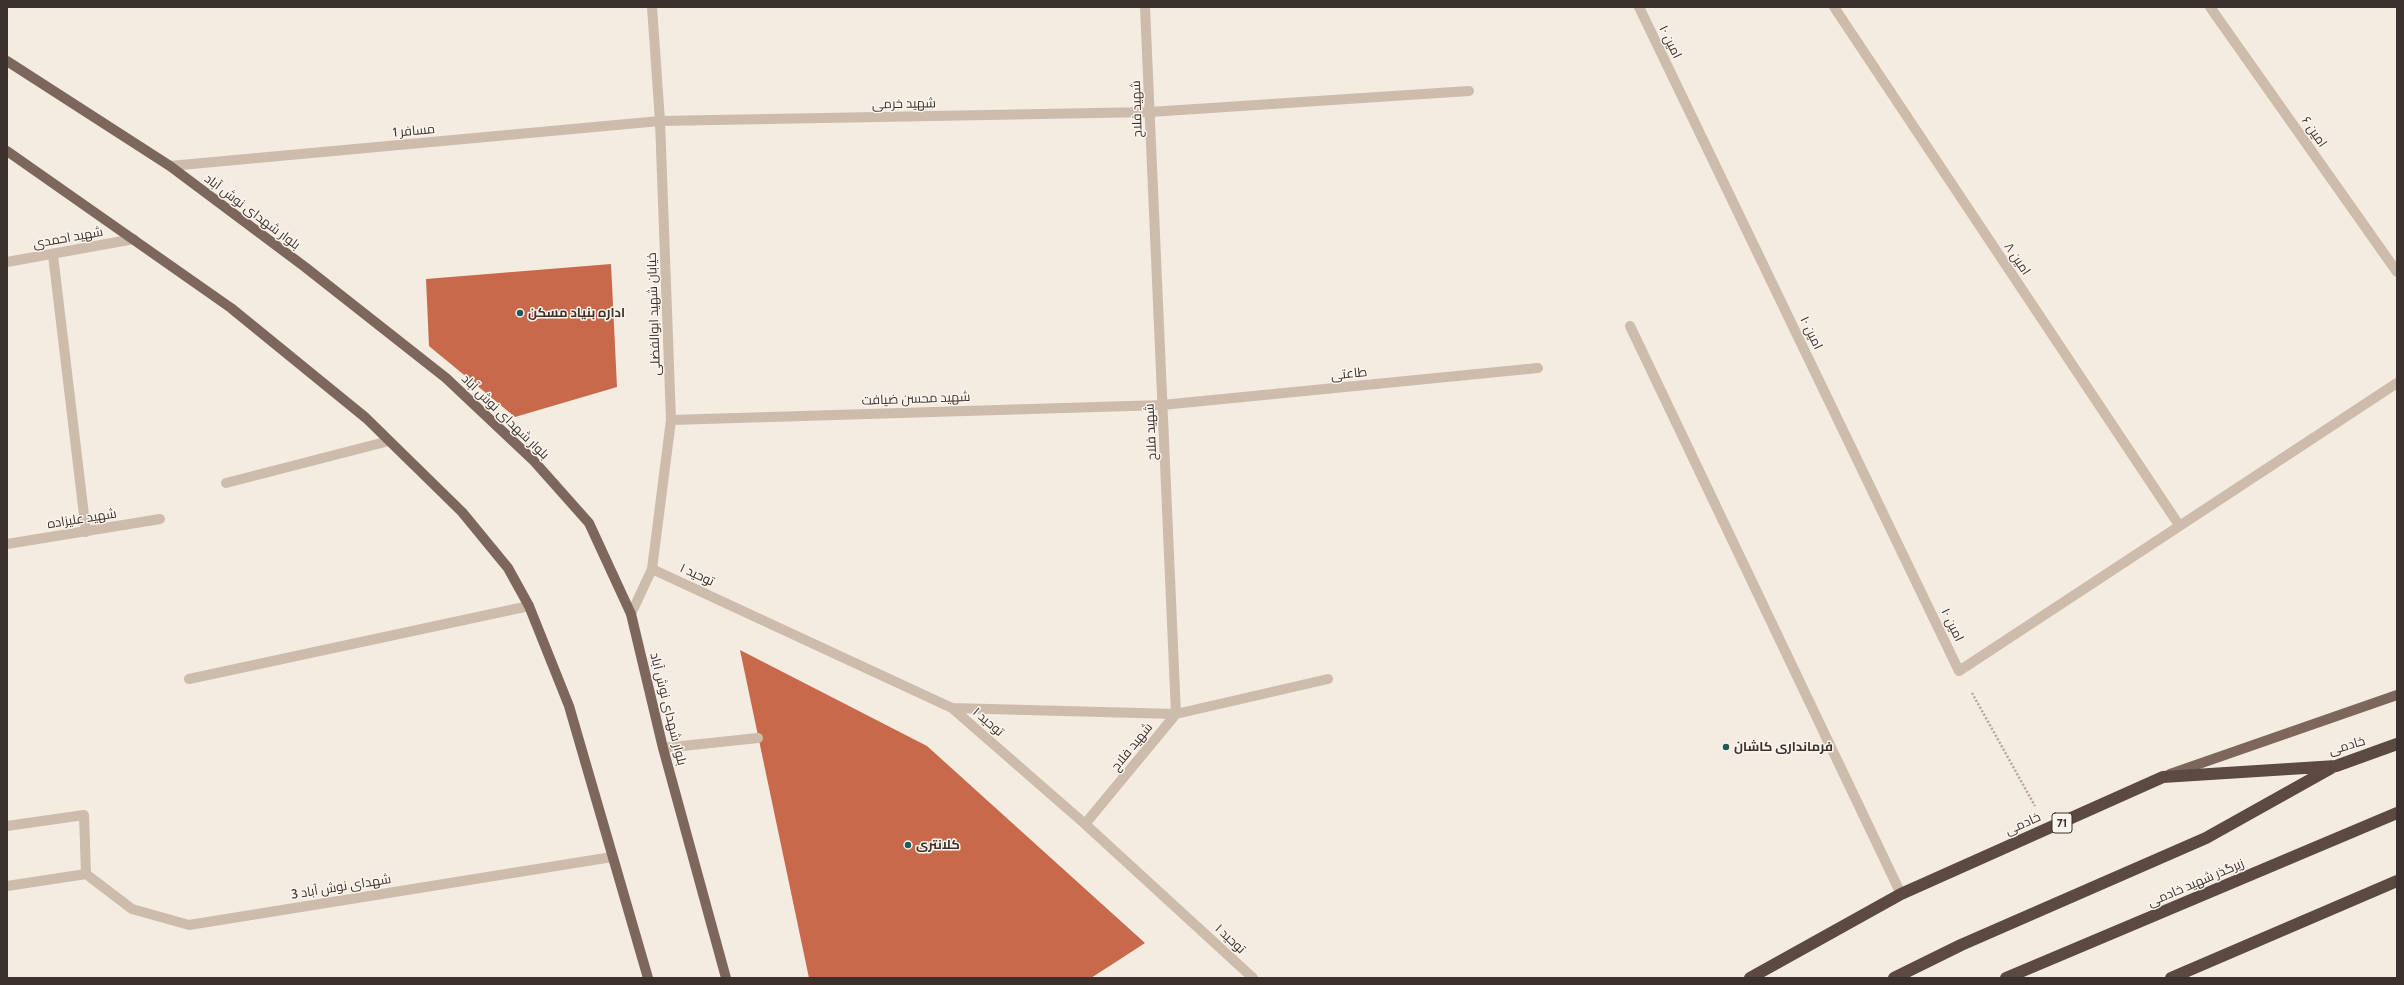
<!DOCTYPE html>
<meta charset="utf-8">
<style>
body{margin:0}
#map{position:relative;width:2404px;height:985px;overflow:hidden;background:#f4ebe1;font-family:Cabin,sans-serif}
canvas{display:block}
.frame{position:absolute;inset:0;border:8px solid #3b302b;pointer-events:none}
</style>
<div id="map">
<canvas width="2404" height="985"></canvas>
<div class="frame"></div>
</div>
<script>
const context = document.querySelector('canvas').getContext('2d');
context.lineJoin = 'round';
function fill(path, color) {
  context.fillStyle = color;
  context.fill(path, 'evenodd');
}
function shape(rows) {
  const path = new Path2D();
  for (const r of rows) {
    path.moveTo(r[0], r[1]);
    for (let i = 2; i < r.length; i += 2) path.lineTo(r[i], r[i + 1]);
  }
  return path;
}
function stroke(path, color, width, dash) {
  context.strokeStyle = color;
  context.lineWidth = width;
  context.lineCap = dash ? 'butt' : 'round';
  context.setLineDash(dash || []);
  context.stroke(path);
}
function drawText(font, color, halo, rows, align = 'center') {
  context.font = font + ' Cabin,Cairo,sans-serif';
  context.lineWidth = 3;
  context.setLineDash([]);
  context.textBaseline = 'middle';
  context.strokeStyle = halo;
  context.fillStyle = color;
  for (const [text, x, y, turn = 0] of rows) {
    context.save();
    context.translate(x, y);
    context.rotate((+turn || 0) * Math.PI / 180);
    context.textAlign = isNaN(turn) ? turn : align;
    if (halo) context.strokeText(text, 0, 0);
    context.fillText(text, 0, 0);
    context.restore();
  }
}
fill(shape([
 [611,264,617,387,515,417,429,346,426,279],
 [740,650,927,746,1145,943,1091,978,809,978]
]), '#c8694b');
stroke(shape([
 [1972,693,2035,806]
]), '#b9a596', 2.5, [2, 2]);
stroke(shape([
 [1639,7,1959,671,2397,383],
 [1834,7,2179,525],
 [2210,7,2397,272],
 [170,166,660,121,1150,112,1469,91],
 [53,255,86,532],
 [7,262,134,239],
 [1630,326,1901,894],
 [671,420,1162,405,1538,368],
 [226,483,389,441],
 [7,544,160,519],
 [652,569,952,708,1085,824,1253,978],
 [631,614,652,569,671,420,660,121,652,7],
 [189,679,529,606],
 [952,708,1176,714,1328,679],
 [663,748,758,738],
 [1085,824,1176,714,1145,7],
 [7,826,84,815,86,874],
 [86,874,132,909,189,925,612,857],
 [7,886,86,874]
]), '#cdbbac', 10);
stroke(shape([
 [7,61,170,166,305,267,446,378,533,460,589,523,631,614,663,748,726,978],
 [7,151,231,308,366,418,462,512,508,568,529,606,569,706,648,978],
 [2170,774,2397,695]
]), '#7d675c', 10);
stroke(shape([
 [1750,978,1901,894,2163,777,2336,766,2397,744],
 [1894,978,1961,945,2206,838,2333,767],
 [2006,978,2397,813],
 [2171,978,2397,881]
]), '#5c4a42', 12);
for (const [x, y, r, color] of [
 [520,313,4,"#1f5a5e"],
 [1726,747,4,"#1f5a5e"],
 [908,845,4,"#1f5a5e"]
]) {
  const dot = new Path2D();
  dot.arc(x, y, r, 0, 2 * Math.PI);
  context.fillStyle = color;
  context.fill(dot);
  stroke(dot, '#fbf5ee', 1.5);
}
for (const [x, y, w] of [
 [2062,823,20]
]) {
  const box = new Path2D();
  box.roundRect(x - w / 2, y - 10, w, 20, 3);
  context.fillStyle = '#fbf5ee';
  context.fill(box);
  stroke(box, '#3b302b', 1);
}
drawText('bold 12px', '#3b302b', null, [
 ["71",2062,823]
]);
drawText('13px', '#3b302b', '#fbf5ee', [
 ["امین ۱۰",1670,42,64],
 ["شهید خرمی",904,104,-1],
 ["شهید فلاح",1137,109,-92],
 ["مسافر 1",414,131,-5],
 ["امین ۶",2314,132,55],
 ["بلوار شهدای نوش آباد",252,212,37],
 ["شهید احمدی",68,238,-10],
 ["امین ۸",2017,259,56],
 ["خیابان شهید ابوالفضلی",654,314,-92],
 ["امین ۱۰",1811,333,64],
 ["طاعتی",1349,374,-6],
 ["شهید محسن ضیافت",916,399,-2],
 ["بلوار شهدای نوش آباد",505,417,44],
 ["شهید فلاح",1151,432,-93],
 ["شهید علیزاده",82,519,-9],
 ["توحید ۱",697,575,25],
 ["امین ۱۰",1952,625,64],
 ["بلوار شهدای نوش آباد",668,709,76],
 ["توحید ۱",988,722,41],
 ["خادمی",2347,746,-16],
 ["شهید فلاح",1132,747,-51],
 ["خادمی",2023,824,-24],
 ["زیرگذر شهید خادمی",2196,883,-23],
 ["شهدای نوش آباد 3",341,887,-9],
 ["توحید ۱",1230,939,43]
]);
drawText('bold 13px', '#3b302b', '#fbf5ee', [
 ["اداره بنیاد مسکن",528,313],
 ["فرمانداری کاشان",1734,747],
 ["کلانتری",916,845]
], 'left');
</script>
